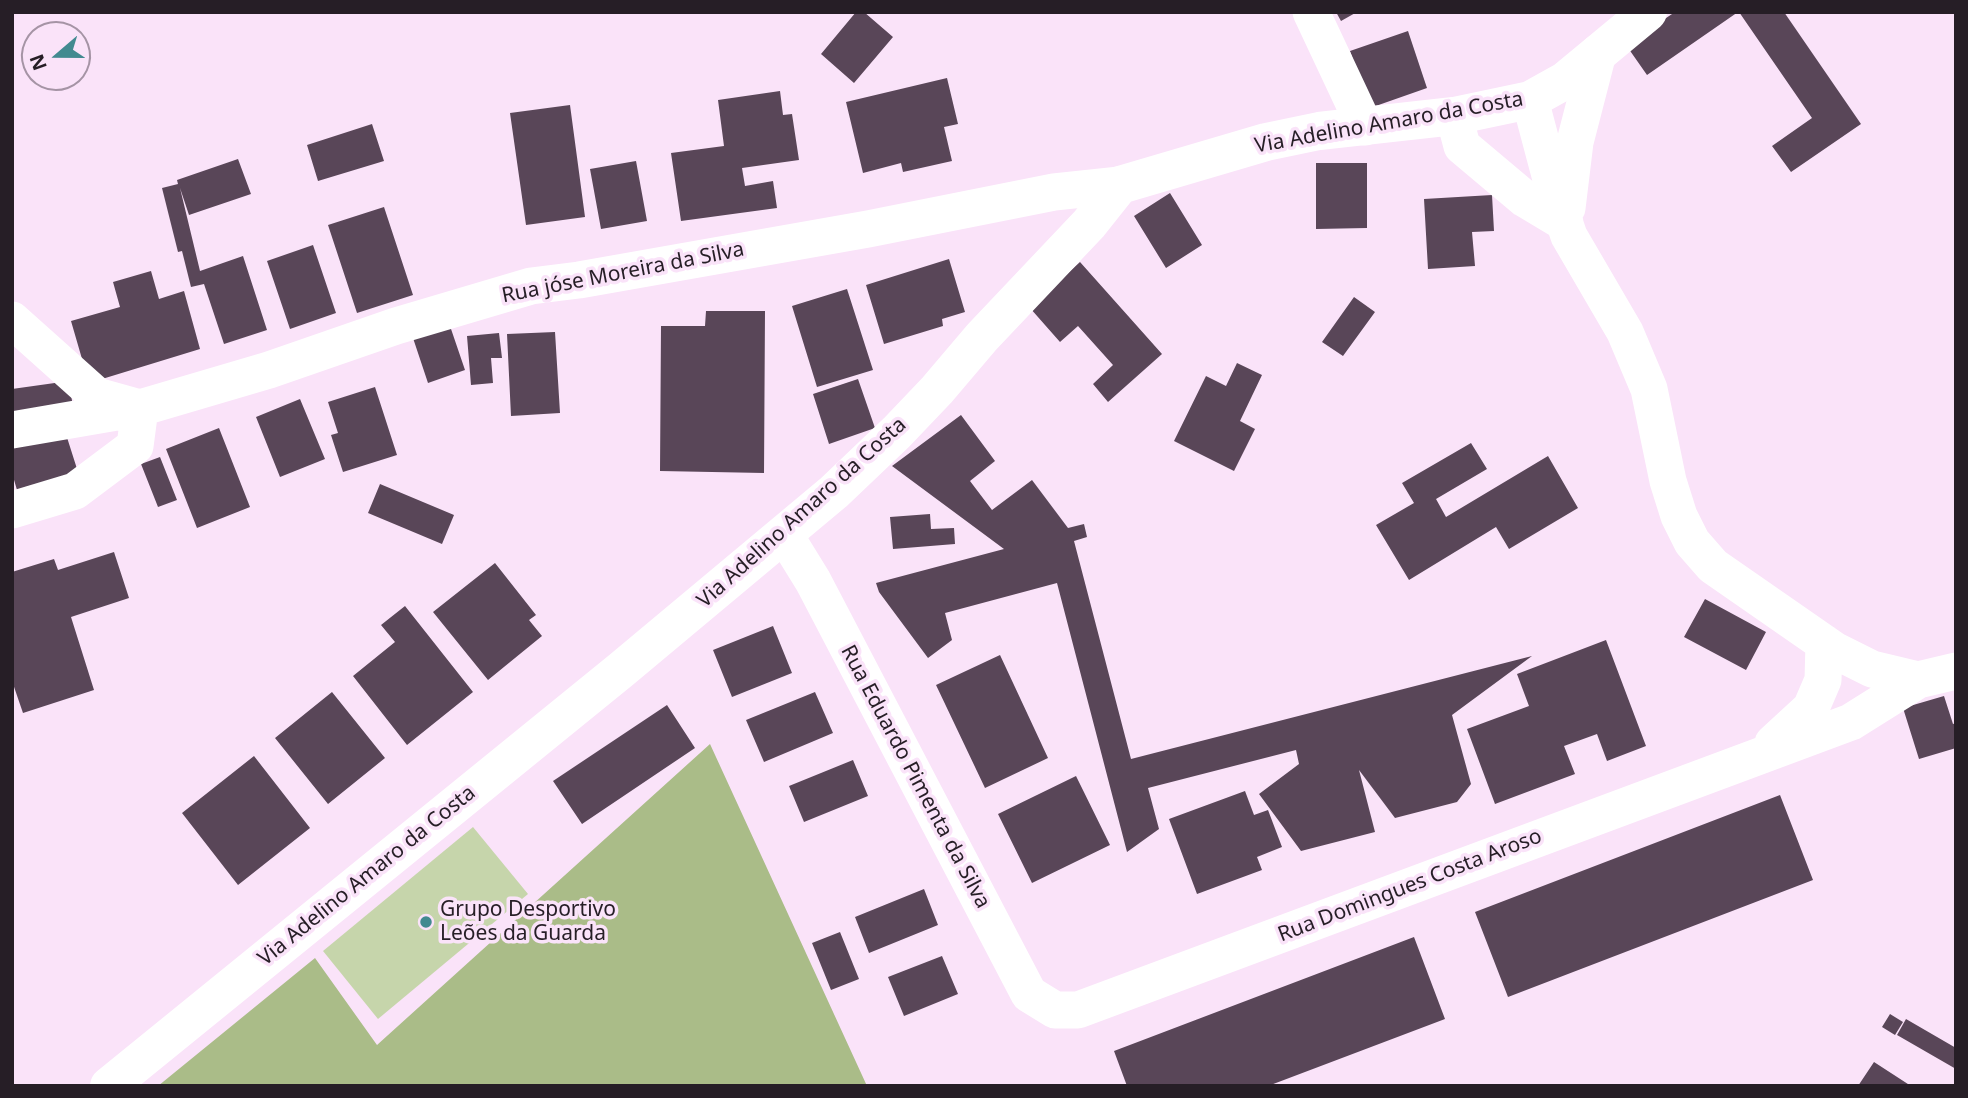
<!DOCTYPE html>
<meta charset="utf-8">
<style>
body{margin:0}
#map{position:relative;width:1968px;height:1098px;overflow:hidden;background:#fae3f9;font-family:"Noto Sans",sans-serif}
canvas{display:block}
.frame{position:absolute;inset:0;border:14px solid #261e26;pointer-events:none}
.north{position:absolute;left:21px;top:21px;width:70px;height:70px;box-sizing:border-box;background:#fae3f9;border:2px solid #a594a5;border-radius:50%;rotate:250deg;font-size:19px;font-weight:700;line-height:28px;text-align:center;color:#261e26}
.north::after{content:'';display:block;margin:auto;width:24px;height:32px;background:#428a90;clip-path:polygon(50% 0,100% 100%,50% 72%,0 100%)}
</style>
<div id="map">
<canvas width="1968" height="1098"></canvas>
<div class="frame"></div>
<div class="north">N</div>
</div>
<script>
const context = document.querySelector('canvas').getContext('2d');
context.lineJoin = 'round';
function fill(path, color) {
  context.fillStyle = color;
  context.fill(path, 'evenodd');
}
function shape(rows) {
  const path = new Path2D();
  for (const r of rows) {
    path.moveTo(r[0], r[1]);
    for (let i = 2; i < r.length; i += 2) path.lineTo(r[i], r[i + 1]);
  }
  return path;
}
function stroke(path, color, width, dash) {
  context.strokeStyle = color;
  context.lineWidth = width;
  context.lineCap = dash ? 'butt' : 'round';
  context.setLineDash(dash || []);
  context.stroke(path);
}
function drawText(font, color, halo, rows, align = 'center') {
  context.font = font + ' "Noto Sans",sans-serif';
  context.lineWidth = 7;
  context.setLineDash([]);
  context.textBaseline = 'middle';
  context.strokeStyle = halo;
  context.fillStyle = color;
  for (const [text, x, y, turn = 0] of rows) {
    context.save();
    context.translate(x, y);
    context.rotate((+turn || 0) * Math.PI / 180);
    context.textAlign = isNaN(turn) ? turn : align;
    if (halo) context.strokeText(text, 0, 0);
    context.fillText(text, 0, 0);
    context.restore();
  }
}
fill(shape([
 [473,827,528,894,378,1019,323,951]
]), '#c6d5ab');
fill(shape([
 [710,744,867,1086,158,1086,315,958,377,1045]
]), '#aabc88');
fill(shape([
 [856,12,864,12,893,37,854,83,821,54],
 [1336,12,1357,12,1341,21],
 [1675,12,1738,12,1647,75,1626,45],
 [1739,12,1784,12,1861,124,1791,172,1772,146,1812,118],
 [1408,31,1427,88,1370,108,1350,51],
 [947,78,958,124,944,127,952,161,903,172,901,163,863,173,846,102],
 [780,91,783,115,792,114,799,160,742,168,745,186,773,181,777,208,681,221,671,153,724,146,718,100],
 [570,105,585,217,526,225,510,113],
 [372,124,384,161,318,181,307,145],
 [238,159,251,194,189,215,180,188,200,271,243,256,267,330,224,344,204,284,191,287,182,251,178,252,162,188,178,184,177,180],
 [636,161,647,221,601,229,590,169],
 [1316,163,1367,163,1367,228,1316,229],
 [1170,193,1202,245,1166,268,1134,216],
 [1492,195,1494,231,1472,232,1475,266,1428,269,1424,199],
 [384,207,413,295,357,313,328,225],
 [313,245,336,313,290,329,267,261],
 [949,259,965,312,942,319,943,326,884,344,866,285],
 [1080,262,1162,354,1108,402,1093,384,1113,365,1078,326,1060,342,1030,308],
 [151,271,159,299,184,291,200,349,89,383,71,321,120,307,113,282],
 [847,289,873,370,817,387,792,306],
 [1354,297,1375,312,1343,356,1322,342],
 [706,311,765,311,764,473,660,471,661,326,705,326],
 [450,326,465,370,428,383,413,338],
 [555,332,560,413,511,416,507,334],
 [499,333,502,358,491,358,493,383,471,385,467,336],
 [1237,363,1262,375,1240,421,1255,429,1234,471,1174,441,1206,376,1226,386],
 [858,379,875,428,829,444,813,394],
 [69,381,74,414,12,423,12,389],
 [375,387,397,455,343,472,331,435,338,433,328,402],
 [300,399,325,459,280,477,256,417],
 [961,415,995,461,970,481,992,510,1032,480,1068,528,1084,524,1087,537,1074,541,1131,759,1532,656,1452,715,1471,784,1457,802,1395,818,1359,770,1375,832,1301,851,1259,794,1299,764,1296,750,1148,788,1159,829,1127,852,1057,583,945,613,952,640,928,658,879,592,876,583,1004,549,892,466],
 [64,428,78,472,17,490,12,473,12,444],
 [219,428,250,507,197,528,166,449],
 [1471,443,1487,469,1436,499,1446,517,1548,456,1578,508,1509,549,1496,527,1409,580,1376,525,1414,503,1402,483],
 [160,457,177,500,158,507,141,464],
 [380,484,454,515,442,544,368,513],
 [930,514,931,529,954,528,955,544,893,549,890,517],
 [114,552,129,598,71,617,94,690,23,713,12,681,12,572,54,559,58,570],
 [495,563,536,615,529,620,542,636,488,680,433,612],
 [1705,599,1766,632,1746,670,1684,637],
 [405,606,473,692,407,745,353,676,395,642,381,625],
 [773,626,792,673,732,697,713,650],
 [1606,640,1646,746,1607,761,1597,734,1564,746,1575,774,1495,804,1467,729,1529,706,1517,674],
 [1000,655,1048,758,985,788,936,685],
 [332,692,385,758,328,804,275,738],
 [815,692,833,733,764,762,746,720],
 [1944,696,1953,724,1956,723,1956,748,1919,759,1903,708],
 [667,705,695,748,582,824,553,781],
 [254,756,310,828,238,885,182,813],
 [853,760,868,796,804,822,789,786],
 [1076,776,1110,845,1032,883,998,814],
 [1245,791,1254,815,1268,810,1282,847,1257,857,1262,870,1197,894,1169,819],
 [1780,795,1813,880,1508,997,1475,912],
 [924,889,938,925,869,953,855,917],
 [840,932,859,979,831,990,812,943],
 [1414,937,1445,1019,1268,1086,1127,1086,1114,1051],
 [942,956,958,994,904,1016,888,977],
 [1890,1014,1903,1022,1895,1035,1882,1027],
 [1906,1019,1956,1048,1956,1069,1897,1035],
 [1874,1062,1911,1086,1858,1086]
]), '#594658');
stroke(shape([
 [1311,12,1365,127],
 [1530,100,1556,198,1569,236,1625,332,1649,389,1668,481,1679,516,1692,542,1713,566,1834,650,1872,669,1918,680,1956,671],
 [1454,116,1462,146,1525,199,1565,223],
 [1567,208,1575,142,1598,53],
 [12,320,97,396,140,408,269,370,396,326,531,286,579,280,868,229,1054,192,1120,185],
 [12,430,140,408,135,446,75,491,12,510],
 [784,534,813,581,1029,994,1055,1010,1078,1010,1851,722,1918,680],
 [1773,743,1811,708,1823,680,1824,643]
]), '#fff', 37);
stroke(shape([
 [109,1086,621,670,834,492,897,432,937,390,982,337,1089,224,1120,185,1266,142,1319,131,1454,116,1530,100,1566,80,1648,12]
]), '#fff', 38);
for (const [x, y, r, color] of [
 [426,922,7,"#428a90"]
]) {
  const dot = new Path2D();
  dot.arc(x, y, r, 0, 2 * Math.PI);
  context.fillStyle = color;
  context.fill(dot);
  stroke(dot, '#fae3f9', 2.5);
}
drawText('21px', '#261e26', '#fae3f9', [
 ["Via Adelino Amaro da Costa",1389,123,-10],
 ["Rua jóse Moreira da Silva",623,273,-11],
 ["Via Adelino Amaro da Costa",802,513,-42],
 ["Rua Eduardo Pimenta da Silva",915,777,62],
 ["Via Adelino Amaro da Costa",367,876,-39],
 ["Rua Domingues Costa Aroso",1410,886,-21]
]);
drawText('21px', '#261e26', '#fae3f9', [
 ["Grupo Desportivo",440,910],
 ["Leões da Guarda",440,934]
], 'left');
</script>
